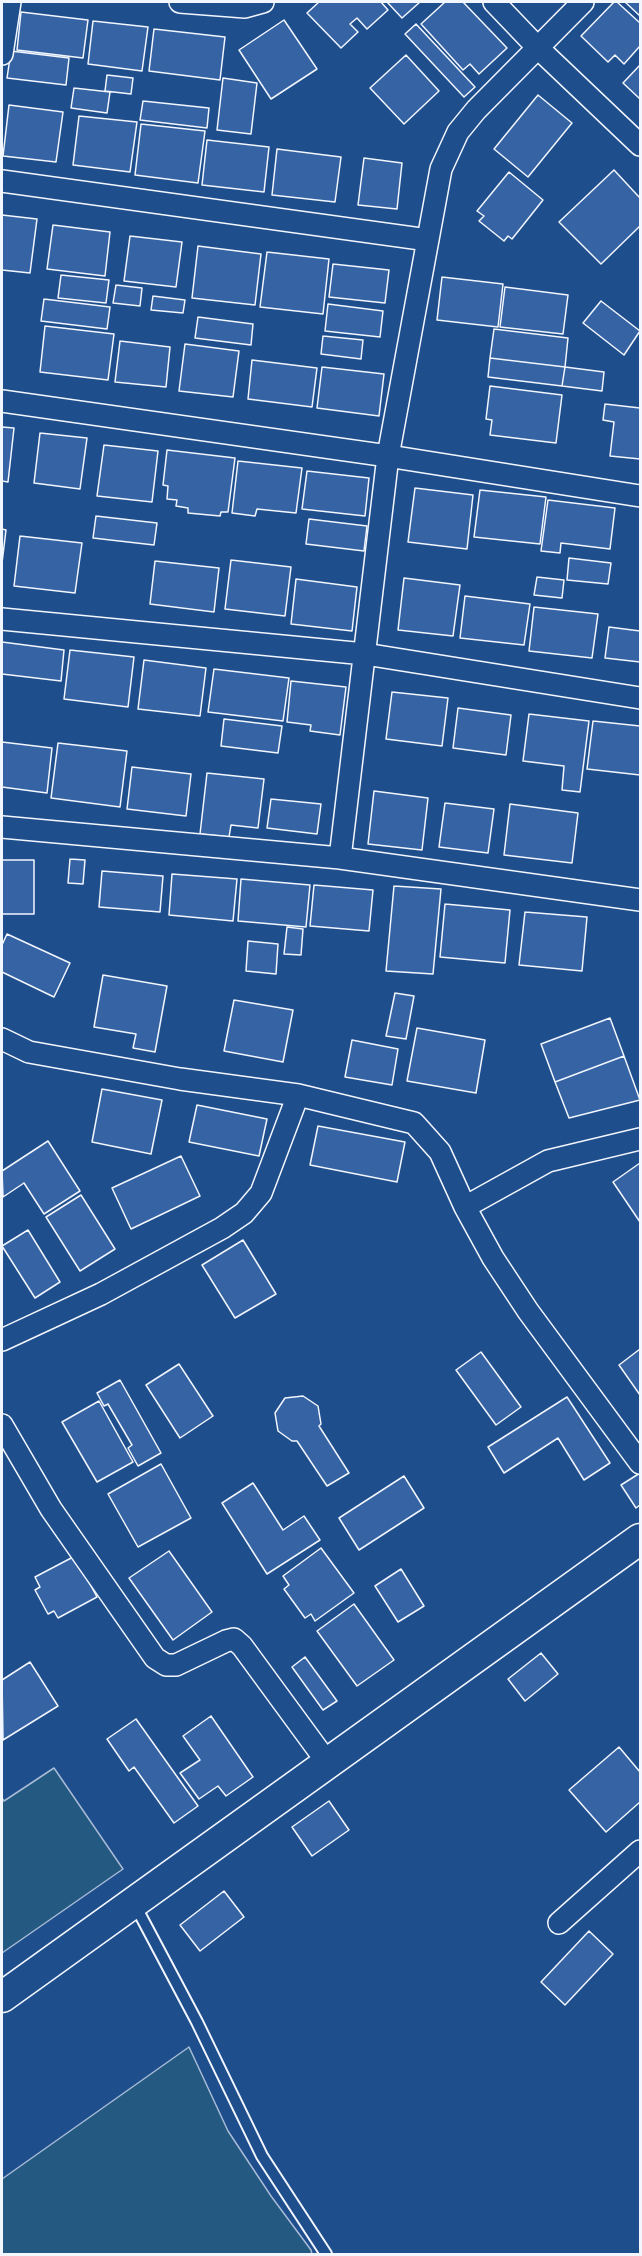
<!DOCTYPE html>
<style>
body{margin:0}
#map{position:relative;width:642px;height:2256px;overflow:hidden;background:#1f4e8c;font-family:"Noto Serif",serif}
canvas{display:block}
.frame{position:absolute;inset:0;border:3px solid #f2f6ff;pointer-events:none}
</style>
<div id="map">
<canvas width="642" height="2256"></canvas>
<div class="frame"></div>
</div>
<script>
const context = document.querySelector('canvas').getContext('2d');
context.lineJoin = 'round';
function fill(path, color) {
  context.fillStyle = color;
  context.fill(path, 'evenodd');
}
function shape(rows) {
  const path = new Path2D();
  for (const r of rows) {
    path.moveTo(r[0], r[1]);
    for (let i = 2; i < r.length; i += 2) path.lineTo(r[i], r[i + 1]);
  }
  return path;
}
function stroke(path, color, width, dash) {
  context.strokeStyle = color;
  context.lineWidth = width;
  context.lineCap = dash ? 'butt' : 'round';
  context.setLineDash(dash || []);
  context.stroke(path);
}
const green = shape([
 [54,1768,123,1869,2,1953,2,1798,4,1801,54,1768],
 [189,2047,228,2131,271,2196,311,2250,312,2254,2,2254,2,2179,189,2047]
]);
fill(green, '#245a82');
stroke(green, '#a8bbd7', 1.5);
const building = shape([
 [319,2,381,2,388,10,367,29,357,18,350,24,358,32,341,48,307,13,319,2],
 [387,2,420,2,402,18,387,2],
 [445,2,463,2,507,48,479,74,470,64,463,70,421,24,445,2],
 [614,2,617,2,640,23,640,46,624,64,615,55,608,62,581,36,614,2],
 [625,2,640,2,640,16,625,2],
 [21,12,88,20,83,58,17,50,21,12],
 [284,20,317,69,271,99,239,50,284,20],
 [93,21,148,27,142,71,88,64,93,21],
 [416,24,475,87,464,97,405,34,416,24],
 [154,29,225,37,220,80,149,71,154,29],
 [11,51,69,58,66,85,7,78,11,51],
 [406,55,439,91,404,124,370,88,406,55],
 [640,65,640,99,623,83,640,65],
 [107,75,133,78,131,94,105,91,107,75],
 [223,78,257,83,251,134,217,130,223,78],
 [74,88,110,92,107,113,71,108,74,88],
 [538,95,572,123,528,177,494,149,538,95],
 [143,101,209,108,207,128,140,120,143,101],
 [9,105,63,112,56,162,3,156,9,105],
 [79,116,137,122,130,172,73,165,79,116],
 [141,124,205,131,198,183,135,175,141,124],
 [207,140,269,147,264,192,202,185,207,140],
 [277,149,341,157,335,202,272,195,277,149],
 [364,158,402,163,397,209,358,205,364,158],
 [614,170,640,198,640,226,601,264,559,222,614,170],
 [509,172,543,200,512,239,508,236,504,241,479,221,484,216,477,211,509,172],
 [2,215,37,219,30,273,2,270,2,215],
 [53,225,110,232,105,276,47,269,53,225],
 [130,236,182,242,176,287,124,281,130,236],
 [198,246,261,254,255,305,192,298,198,246],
 [267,252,329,259,323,314,260,307,267,252],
 [333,264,389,270,385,303,329,297,333,264],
 [61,275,109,280,106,303,58,298,61,275],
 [442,277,503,284,498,327,437,320,442,277],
 [116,285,142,288,140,306,113,303,116,285],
 [505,287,568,295,563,334,500,327,505,287],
 [153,296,185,300,183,313,151,310,153,296],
 [44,299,110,307,107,329,41,321,44,299],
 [601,301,640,331,624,355,583,323,601,301],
 [328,304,383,311,380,337,325,331,328,304],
 [198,317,253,324,251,345,195,338,198,317],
 [45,326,114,334,108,380,40,372,45,326],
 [494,329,568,338,565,367,490,358,494,329],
 [323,336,363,340,361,359,321,354,323,336],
 [120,341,170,347,166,387,115,382,120,341],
 [185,344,239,351,233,397,179,391,185,344],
 [490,358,565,367,562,386,488,377,490,358],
 [252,360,317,368,312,407,248,399,252,360],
 [322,367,384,374,379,416,317,408,322,367],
 [565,367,604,372,602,391,562,386,565,367],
 [490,386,562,395,556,443,490,435,492,420,486,419,490,386],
 [605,404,640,408,640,459,610,456,614,422,603,420,605,404],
 [2,427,14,428,8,482,2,481,2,427],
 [40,433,87,438,80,489,34,483,40,433],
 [104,445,158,451,152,502,97,496,104,445],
 [167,450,235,458,228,512,221,512,220,516,188,513,188,508,176,506,177,500,167,499,168,486,163,485,167,450],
 [238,461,302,468,296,513,257,509,255,516,232,513,238,461],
 [307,471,369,478,365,516,302,509,307,471],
 [415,488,473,495,467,549,408,542,415,488],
 [480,490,546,497,540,544,474,537,480,490],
 [548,500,615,508,610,549,561,543,560,553,541,551,548,500],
 [96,516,157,523,154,545,93,538,96,516],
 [309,519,367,526,364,551,306,544,309,519],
 [2,529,6,530,2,563,2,529],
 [20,536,82,543,75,593,14,586,20,536],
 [569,558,611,563,608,584,567,580,569,558],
 [231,560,291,567,285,616,225,609,231,560],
 [155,561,219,568,214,612,150,604,155,561],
 [537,577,564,580,562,598,534,595,537,577],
 [404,578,460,585,453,636,398,630,404,578],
 [296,579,357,587,352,631,291,624,296,579],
 [465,596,530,604,524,645,460,638,465,596],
 [534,607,598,614,592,658,529,651,534,607],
 [609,627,640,631,640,662,605,658,609,627],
 [2,642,64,650,61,681,2,674,2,642],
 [70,650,134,657,128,707,64,699,70,650],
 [144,660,206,668,200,716,138,709,144,660],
 [214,669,289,678,283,721,208,712,214,669],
 [291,681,346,687,340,735,310,731,311,725,287,722,291,681],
 [392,692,448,698,442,746,386,739,392,692],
 [458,708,511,715,506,755,453,748,458,708],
 [529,714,589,721,580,792,562,790,564,766,523,761,529,714],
 [224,719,282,726,278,753,221,746,224,719],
 [593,721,640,726,640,775,587,769,593,721],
 [2,742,52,748,47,793,2,787,2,742],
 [58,743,127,751,120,807,51,798,58,743],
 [132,767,191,774,186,816,127,809,132,767],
 [207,773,264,779,258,828,231,825,229,837,200,834,207,773],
 [374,791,428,798,422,850,368,844,374,791],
 [271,799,321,804,317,834,267,828,271,799],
 [445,803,494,809,488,853,439,847,445,803],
 [510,804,578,813,572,863,504,855,510,804],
 [70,859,85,860,83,884,68,883,70,859],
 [2,860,34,860,34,914,2,914,2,860],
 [102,871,163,876,160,912,99,907,102,871],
 [172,874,237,879,233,921,169,915,172,874],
 [241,879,310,885,306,927,238,921,241,879],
 [314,885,373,890,369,931,310,926,314,885],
 [394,886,441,889,433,974,386,971,394,886],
 [445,904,510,910,505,963,440,957,445,904],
 [525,912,587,917,582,971,519,965,525,912],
 [287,927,303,929,301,955,284,954,287,927],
 [7,934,70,963,54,997,2,972,2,945,7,934],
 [248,941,278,944,276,974,246,971,248,941],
 [103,975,167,986,155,1052,133,1048,136,1034,94,1027,103,975],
 [395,993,414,996,406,1039,386,1036,395,993],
 [234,1000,293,1010,283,1062,224,1051,234,1000],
 [610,1018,624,1056,555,1082,541,1044,610,1018],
 [417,1028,485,1040,476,1093,407,1081,417,1028],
 [352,1040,398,1049,392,1085,345,1077,352,1040],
 [624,1056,640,1100,569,1118,555,1082,624,1056],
 [102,1089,162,1100,151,1154,92,1142,102,1089],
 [197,1105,267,1119,259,1156,189,1142,197,1105],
 [318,1126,405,1142,397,1182,310,1165,318,1126],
 [48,1141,80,1191,44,1214,24,1183,3,1197,2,1171,48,1141],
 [181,1156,200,1196,131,1229,112,1188,181,1156],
 [640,1163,640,1222,613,1182,640,1163],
 [81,1195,115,1249,80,1271,46,1217,81,1195],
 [28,1230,60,1282,35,1298,2,1246,28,1230],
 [243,1240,276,1294,235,1318,202,1265,243,1240],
 [640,1349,640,1395,619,1365,640,1349],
 [481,1352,521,1407,496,1425,456,1370,481,1352],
 [179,1364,213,1416,180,1438,146,1385,179,1364],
 [120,1380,161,1453,138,1466,128,1448,132,1445,108,1404,104,1406,97,1393,120,1380],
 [303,1396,318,1406,321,1424,319,1426,349,1473,327,1486,297,1441,292,1441,278,1431,275,1413,285,1398,303,1396],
 [567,1397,610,1463,584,1480,558,1438,504,1473,488,1447,567,1397],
 [99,1401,133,1462,97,1482,62,1422,99,1401],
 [161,1464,191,1518,138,1547,108,1494,161,1464],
 [640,1473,640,1505,636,1508,621,1485,640,1473],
 [404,1476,424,1508,359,1550,339,1518,404,1476],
 [253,1483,283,1530,304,1516,320,1540,267,1574,222,1503,253,1483],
 [321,1548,354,1593,315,1621,311,1614,305,1618,284,1589,289,1585,283,1576,321,1548],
 [169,1551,212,1612,173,1640,129,1578,169,1551],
 [75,1556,97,1597,58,1618,54,1611,48,1614,35,1590,40,1587,35,1577,75,1556],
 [401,1569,424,1606,398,1622,375,1586,401,1569],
 [354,1604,394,1660,357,1686,317,1631,354,1604],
 [541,1653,558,1674,525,1701,508,1679,541,1653],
 [305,1657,337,1701,323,1710,292,1667,305,1657],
 [30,1662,58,1706,3,1740,2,1680,30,1662],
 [211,1716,253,1777,226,1796,218,1786,199,1799,180,1773,200,1760,183,1736,211,1716],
 [136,1719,198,1806,174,1823,134,1767,129,1771,107,1739,136,1719],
 [619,1747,640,1772,640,1802,606,1832,569,1790,619,1747],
 [329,1801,349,1830,312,1856,292,1827,329,1801],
 [224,1891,244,1917,200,1951,180,1925,224,1891],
 [589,1931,613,1954,565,2005,541,1982,589,1931]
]);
fill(building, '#3563a3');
stroke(building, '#f2f6ff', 1.5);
const lane = shape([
 [135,1905,197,2022,262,2156,326,2254]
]);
const street = shape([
 [180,2,245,7,263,2],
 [494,2,538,48,640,145],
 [2,54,10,2],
 [2,181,428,240],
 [2,401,388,456,640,496],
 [2,619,365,654,640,698],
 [2,827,340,858,640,900],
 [340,858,388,456,441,169,458,132,476,110,583,2],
 [2,1039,29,1052,180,1079,298,1095,414,1123,440,1152,465,1207,493,1258,528,1311,640,1463],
 [465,1207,548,1161,640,1139],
 [2,1340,101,1294,222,1228,244,1213,261,1193,298,1095],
 [2,1425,51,1509,155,1658,166,1665,176,1665,226,1641,234,1639,242,1646,327,1762],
 [559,1923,640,1851]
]);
const secondary = shape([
 [2,1997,640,1539]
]);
stroke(lane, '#f2f6ff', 14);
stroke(street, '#f2f6ff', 24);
stroke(secondary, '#f2f6ff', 33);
stroke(lane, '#1f4e8c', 10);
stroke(street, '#1f4e8c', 21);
stroke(secondary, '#1f4e8c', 30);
</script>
